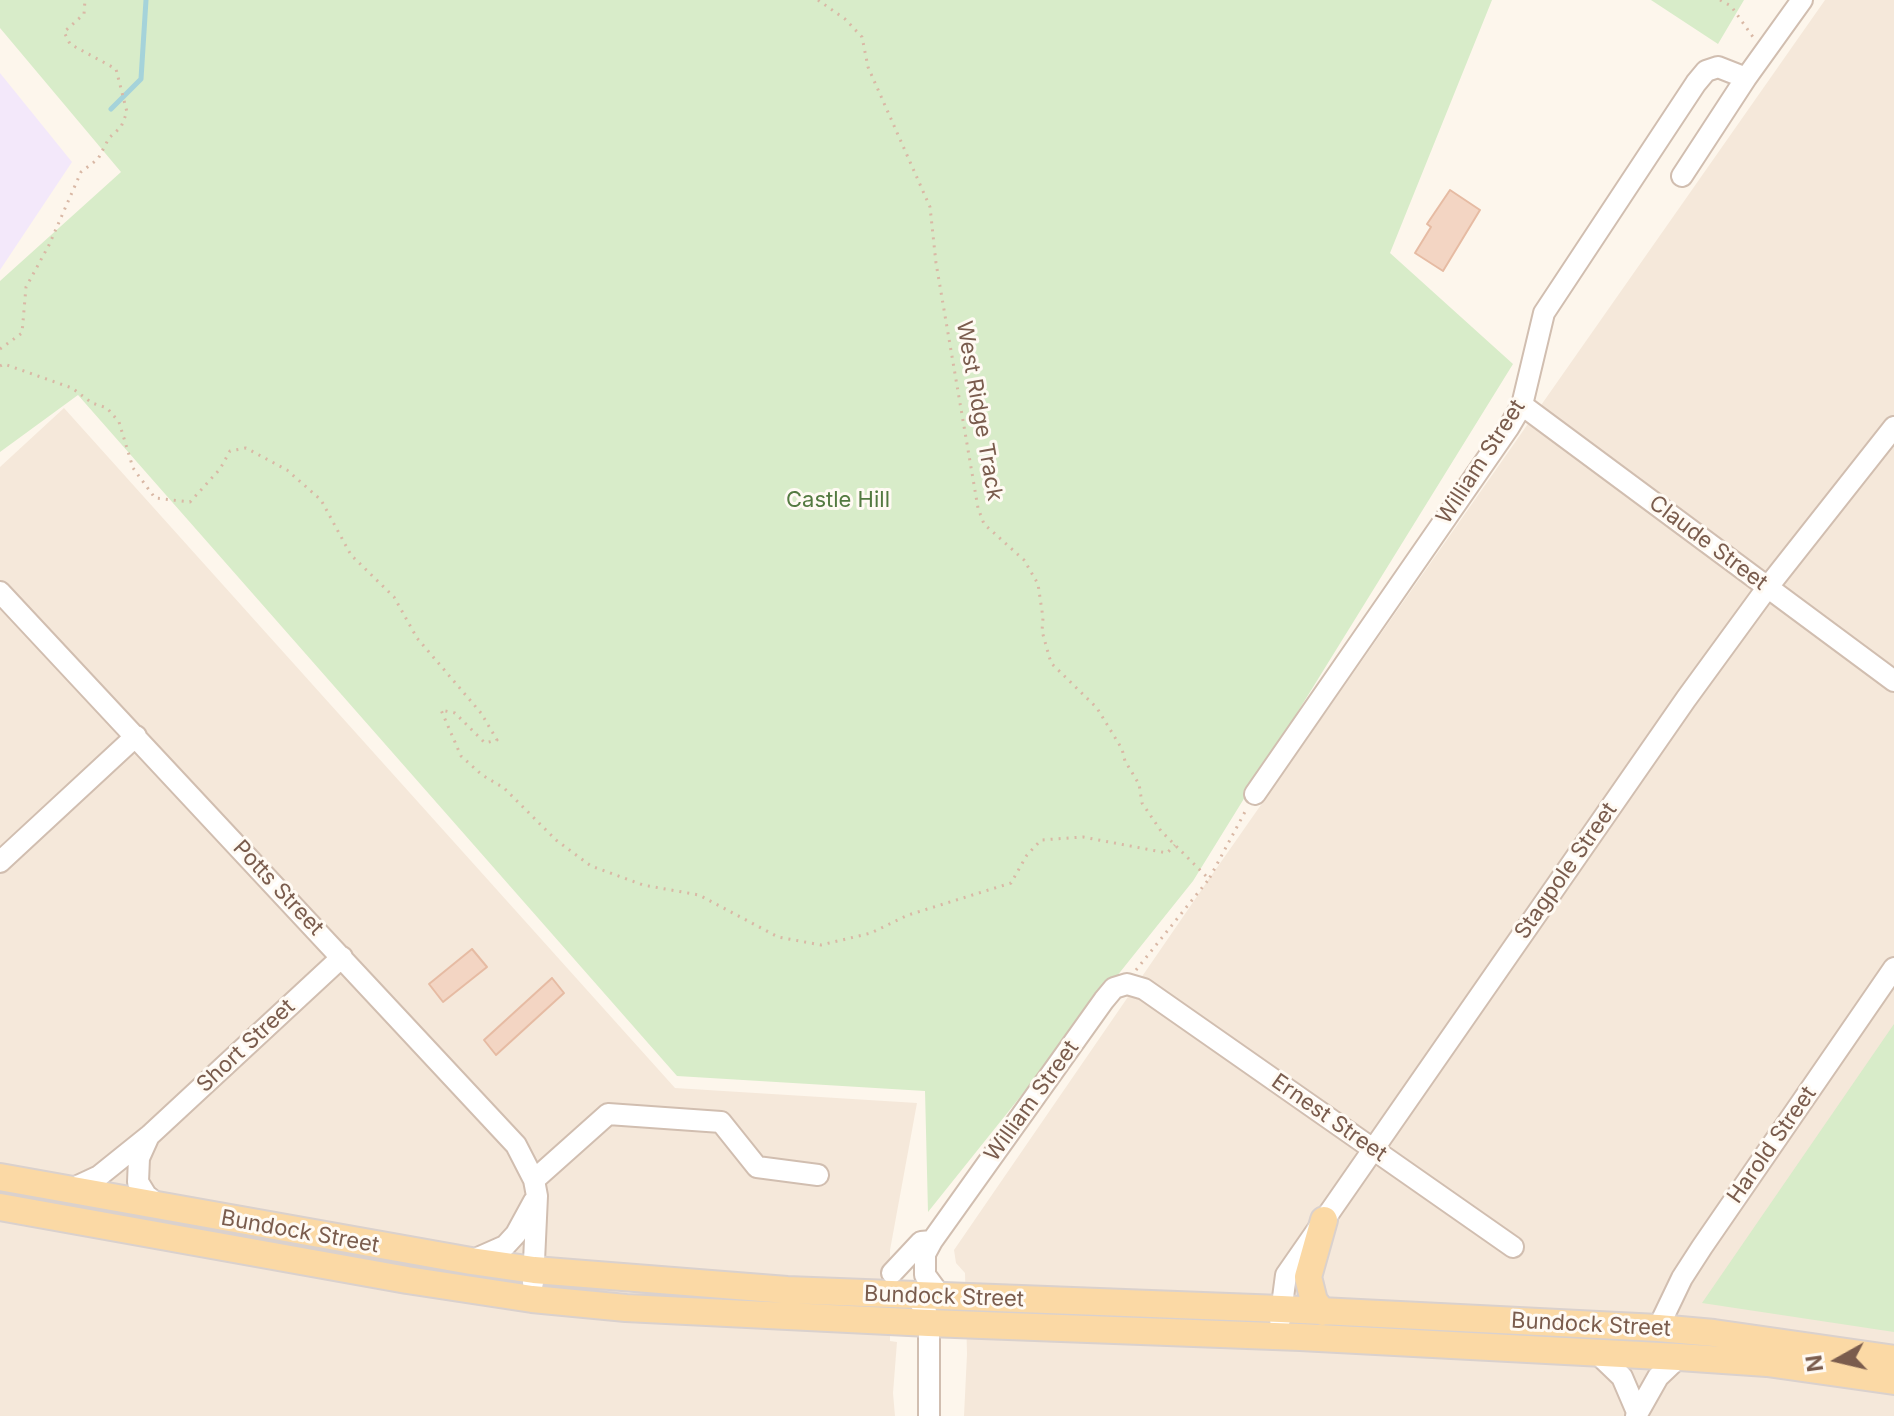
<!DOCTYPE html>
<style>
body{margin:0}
#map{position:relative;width:1894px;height:1416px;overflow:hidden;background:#fdf6ec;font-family:Inter,sans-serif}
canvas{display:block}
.north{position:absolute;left:1798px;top:1320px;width:80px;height:80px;-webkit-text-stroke:6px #fffaf3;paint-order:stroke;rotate:262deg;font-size:22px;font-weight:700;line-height:32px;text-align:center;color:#7a5c4d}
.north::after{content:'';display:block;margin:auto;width:28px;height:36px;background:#7a5c4d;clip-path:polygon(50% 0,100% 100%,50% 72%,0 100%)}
</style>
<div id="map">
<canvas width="1894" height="1416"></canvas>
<div class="north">N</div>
</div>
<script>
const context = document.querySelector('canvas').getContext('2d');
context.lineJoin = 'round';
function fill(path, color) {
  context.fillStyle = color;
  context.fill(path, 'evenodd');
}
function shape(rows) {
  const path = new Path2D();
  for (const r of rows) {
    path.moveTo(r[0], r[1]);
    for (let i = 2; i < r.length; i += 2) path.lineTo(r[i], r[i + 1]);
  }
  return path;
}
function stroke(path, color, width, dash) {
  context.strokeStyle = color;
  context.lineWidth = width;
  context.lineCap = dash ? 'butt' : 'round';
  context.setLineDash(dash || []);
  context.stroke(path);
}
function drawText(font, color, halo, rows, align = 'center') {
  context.font = font + ' Inter,sans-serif';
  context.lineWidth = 6;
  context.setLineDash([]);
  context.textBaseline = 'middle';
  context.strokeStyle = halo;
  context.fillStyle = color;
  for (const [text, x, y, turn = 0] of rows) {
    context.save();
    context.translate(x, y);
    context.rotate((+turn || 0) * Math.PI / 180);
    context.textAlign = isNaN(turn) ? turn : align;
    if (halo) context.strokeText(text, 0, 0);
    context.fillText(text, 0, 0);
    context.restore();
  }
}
fill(shape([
 [1825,0,1894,0,1894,1416,964,1416,967,1354,965,1273,956,1263,954,1250,1209,879],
 [64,408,675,1088,917,1103,890,1250,890,1341,897,1342,893,1393,895,1416,0,1416,0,467]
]), '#f5e8da');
fill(shape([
 [0,73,72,162,0,270]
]), '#f3e8fa');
fill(shape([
 [0,0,1492,0,1390,253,1513,364,1193,881,928,1212,925,1091,677,1076,78,395,0,452,0,281,121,172,0,28],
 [1651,0,1744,0,1718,44],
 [1894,1024,1894,1332,1702,1303]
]), '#d8ecc9');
stroke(shape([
 [111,109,141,79,146,0]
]), '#a5d3da', 5);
const building = shape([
 [1450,190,1480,210,1443,271,1415,253,1431,227,1427,224,1450,190],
 [472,949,487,967,443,1002,429,984,472,949],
 [552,978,564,993,496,1055,484,1040,552,978]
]);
fill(building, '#f3d5c3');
stroke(building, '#e6bba3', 2);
const minor = shape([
 [1682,176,1746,78],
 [1522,405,1894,681],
 [0,592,516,1145,534,1180,537,1196,533,1283],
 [1255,794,1509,427,1522,405,1544,313,1696,83,1706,71,1718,67,1746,78,1802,0],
 [0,862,136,736],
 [148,1138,139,1158,138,1182,146,1195,161,1207],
 [534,1180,608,1114,721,1122,757,1167,818,1175],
 [69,1190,99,1176,150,1135,342,957],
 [932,1241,925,1254,925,1275,942,1298],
 [471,1261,505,1246,516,1234,534,1201],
 [892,1273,921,1242,932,1241,1104,1000,1114,988,1127,984,1144,989,1513,1247],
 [917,1297,926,1312,929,1323,929,1416],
 [1280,1320,1286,1275,1686,699,1767,588,1894,427],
 [1658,1328,1682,1278,1702,1247,1894,968],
 [1597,1353,1622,1377,1637,1412],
 [1636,1416,1658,1377,1679,1357]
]);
const major = shape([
 [0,1177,471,1261,534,1270,787,1290,1281,1309,1658,1328,1714,1333,1894,1359],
 [0,1207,407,1280,532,1299,626,1308,929,1323,1300,1337,1679,1357,1767,1363,1894,1381],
 [1323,1312,1314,1301,1308,1277,1324,1220]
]);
stroke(minor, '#d1beb0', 24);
stroke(major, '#dad1cd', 30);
stroke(shape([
 [818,0,845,19,862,37,868,67,930,207,936,263,978,508,984,524,1024,560,1038,584,1043,618,1042,631,1051,663,1097,708,1122,749,1125,761,1139,784,1142,803,1161,831,1209,879,1246,810],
 [1720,0,1731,6,1753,37],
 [0,349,22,333,26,287,49,245,81,172,98,159,109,138,121,127,127,112,116,69,70,44,64,32,84,14,85,0],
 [0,366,4,364,72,388,92,403,107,408,119,422,133,468,155,498,190,502,220,469,230,451,246,448,287,470,321,500,351,555,394,597,417,638,481,713,497,740,485,743,455,713,441,710,461,756,482,775,504,788,556,840,591,866,643,885,699,895,778,937,821,945,871,933,908,915,1011,883,1027,855,1041,840,1083,837,1167,853,1175,845],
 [1136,970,1209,879]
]), '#d9b8a5', 3, [2, 6]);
stroke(minor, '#fff', 20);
stroke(major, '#fbd9a5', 26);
drawText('22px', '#7a5c4d', '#fffaf3', [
 ["West Ridge Track",979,411,80],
 ["William Street",1481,462,-57],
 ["Claude Street",1708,543,37],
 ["Stagpole Street",1566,871,-55],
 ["Potts Street",278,888,47],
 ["Short Street",246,1046,-43],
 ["William Street",1032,1101,-54],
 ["Ernest Street",1329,1118,35],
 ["Harold Street",1772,1145,-55],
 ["Bundock Street",300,1232,10],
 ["Bundock Street",944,1297,2],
 ["Bundock Street",1591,1325,3]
]);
drawText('22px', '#537a41', '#fffaf3', [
 ["Castle Hill",838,500]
]);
</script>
